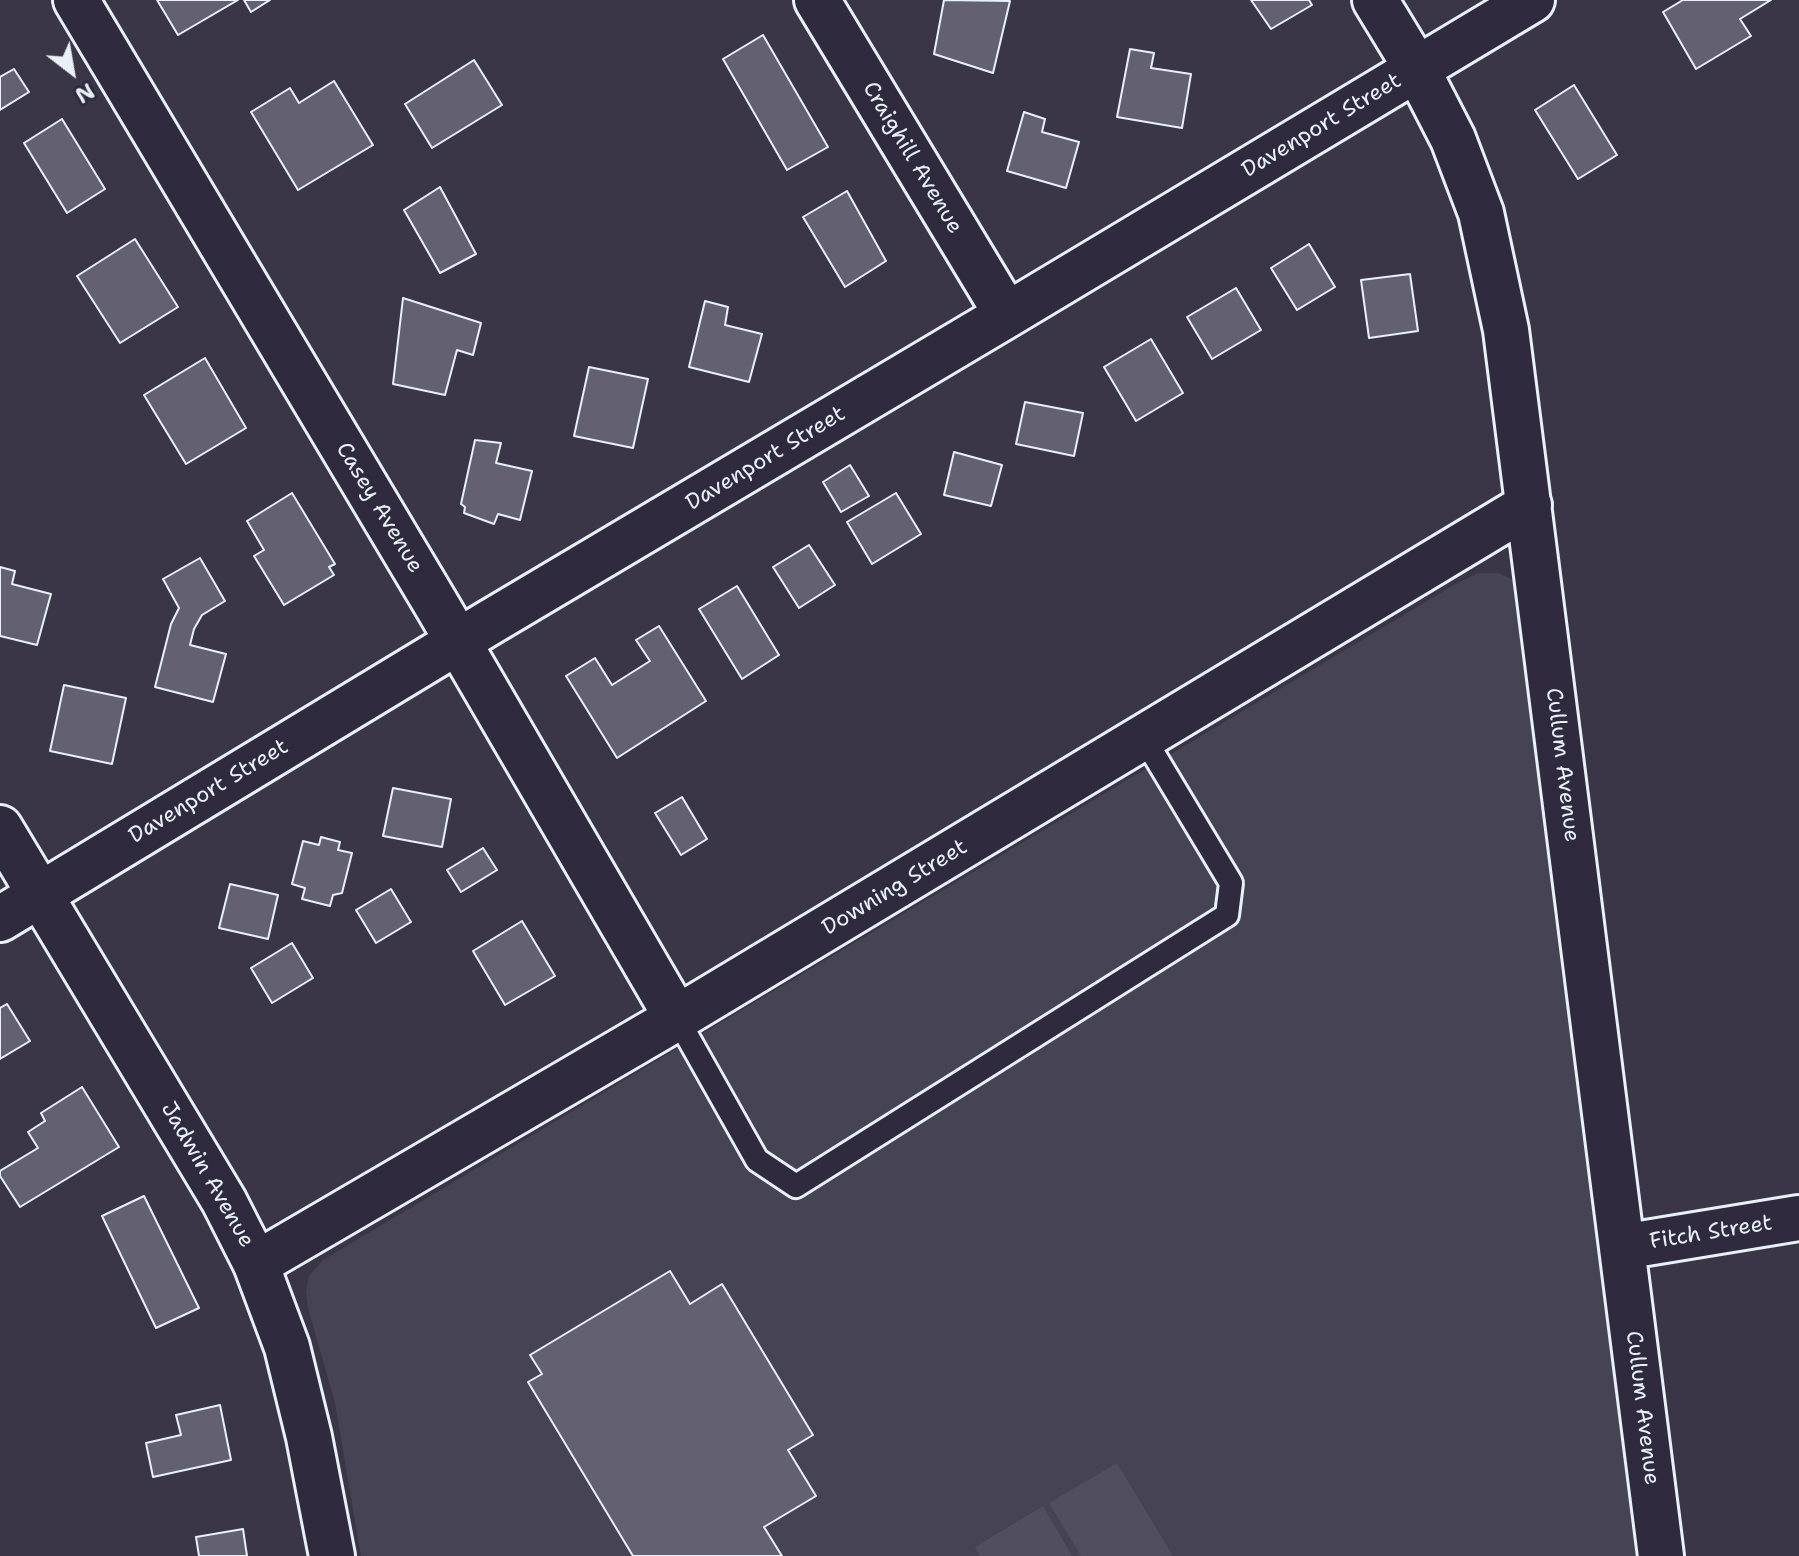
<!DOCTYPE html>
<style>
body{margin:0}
#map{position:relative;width:1799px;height:1556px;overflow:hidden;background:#3a3648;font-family:"Shantell Sans",sans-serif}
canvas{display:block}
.north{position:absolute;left:32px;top:32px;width:80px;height:80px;-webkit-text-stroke:6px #2f2a3d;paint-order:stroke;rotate:149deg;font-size:22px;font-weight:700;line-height:32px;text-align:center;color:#e8f1f8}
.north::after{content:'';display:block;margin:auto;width:28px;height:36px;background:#e8f1f8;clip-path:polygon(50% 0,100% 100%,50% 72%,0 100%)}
</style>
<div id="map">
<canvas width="1799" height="1556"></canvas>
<div class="north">N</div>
</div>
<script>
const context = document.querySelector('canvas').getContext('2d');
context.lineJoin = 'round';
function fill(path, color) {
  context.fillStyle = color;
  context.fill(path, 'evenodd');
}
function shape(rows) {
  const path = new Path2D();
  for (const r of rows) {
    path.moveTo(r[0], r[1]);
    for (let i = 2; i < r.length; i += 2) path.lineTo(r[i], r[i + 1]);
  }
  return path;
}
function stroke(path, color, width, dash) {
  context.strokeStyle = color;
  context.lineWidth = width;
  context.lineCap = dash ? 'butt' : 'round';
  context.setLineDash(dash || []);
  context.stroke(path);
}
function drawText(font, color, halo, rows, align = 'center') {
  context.font = font + ' "Shantell Sans",sans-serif';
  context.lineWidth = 6;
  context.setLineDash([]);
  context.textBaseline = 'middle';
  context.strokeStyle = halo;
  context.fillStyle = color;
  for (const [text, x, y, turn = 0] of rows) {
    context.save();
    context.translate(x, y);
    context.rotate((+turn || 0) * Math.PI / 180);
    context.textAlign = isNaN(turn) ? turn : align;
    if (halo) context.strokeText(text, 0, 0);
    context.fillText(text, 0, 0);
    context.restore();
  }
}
fill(shape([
 [1478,573,1498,573,1514,580,1521,597,1641,1556,361,1556,335,1403,308,1308,306,1292,309,1276,323,1260,1454,585]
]), '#464354');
fill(shape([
 [1117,1463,1173,1556,1081,1556,1049,1503],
 [1043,1506,1072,1556,980,1556,975,1547]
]), '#504e5f');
const building = shape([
 [157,0,238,0,178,35,157,0],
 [244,0,270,0,251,12,244,0],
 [944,0,1010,1,993,73,934,54,944,0],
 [1251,0,1309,0,1312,5,1271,29,1251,0],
 [1683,0,1771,0,1740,19,1751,36,1696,69,1663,12,1683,0],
 [763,35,828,147,787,170,723,59,763,35],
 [1130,49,1154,53,1151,68,1191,74,1182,128,1117,117,1130,49],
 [474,60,502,105,432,148,405,104,474,60],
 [14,69,29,92,0,110,0,77,14,69],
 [334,81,373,145,298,190,251,112,290,88,299,103,334,81],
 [1574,85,1617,155,1578,179,1535,110,1574,85],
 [1024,112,1045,119,1042,132,1079,142,1066,188,1007,171,1024,112],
 [62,119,105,189,67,213,24,143,62,119],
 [440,187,476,254,440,273,404,210,440,187],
 [847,191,886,261,845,287,803,217,847,191],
 [135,239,178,307,120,343,77,276,135,239],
 [1309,244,1335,287,1297,310,1271,268,1309,244],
 [1410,274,1418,331,1369,338,1361,280,1410,274],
 [1236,288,1261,330,1212,359,1187,317,1236,288],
 [403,298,481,323,473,355,457,350,445,395,393,384,403,298],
 [705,301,728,307,725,325,762,334,749,382,689,367,705,301],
 [1151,339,1183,393,1136,421,1104,367,1151,339],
 [205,358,246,428,186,464,144,395,205,358],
 [589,367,648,379,633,448,574,436,589,367],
 [1025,402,1083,413,1074,456,1016,444,1025,402],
 [475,440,501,443,496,463,532,471,520,520,498,514,494,524,464,513,465,507,461,504,475,440],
 [954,452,1002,465,991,506,944,495,954,452],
 [850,465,869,496,841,512,823,482,850,465],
 [292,493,335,564,329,567,334,575,284,605,254,556,264,550,247,521,292,493],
 [896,493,921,534,872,564,847,522,896,493],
 [809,545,835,585,799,608,773,567,809,545],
 [200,558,225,601,202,615,194,629,190,645,226,654,213,702,155,687,171,624,179,608,163,579,200,558],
 [0,567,15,571,12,584,51,594,37,645,0,636,0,567],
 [737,586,779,655,742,679,699,609,737,586],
 [659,626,706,701,617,758,566,676,595,658,612,685,650,661,636,640,659,626],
 [64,685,126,698,112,764,50,751,64,685],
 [393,788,451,799,442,847,383,836,393,788],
 [682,797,707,839,681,855,655,813,682,797],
 [321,837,340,842,338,850,352,853,342,893,333,895,330,906,302,899,305,888,292,884,303,841,319,845,321,837],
 [483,848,497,870,461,892,447,870,483,848],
 [230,884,278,895,268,939,219,928,230,884],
 [391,889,411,922,376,943,356,910,391,889],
 [522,921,555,976,505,1005,473,951,522,921],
 [292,943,313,978,272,1003,251,968,292,943],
 [7,1004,30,1041,0,1059,0,1008,7,1004],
 [82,1087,119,1147,20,1207,0,1176,0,1171,38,1148,28,1132,45,1121,41,1113,82,1087],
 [144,1196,199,1308,156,1328,102,1216,144,1196],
 [670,1271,690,1304,722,1284,813,1435,788,1450,816,1496,764,1527,782,1556,633,1556,528,1382,542,1374,530,1355,670,1271],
 [220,1405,231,1460,153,1477,146,1443,181,1435,176,1415,220,1405],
 [243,1529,247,1556,199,1556,196,1537,243,1529]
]);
fill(building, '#636171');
stroke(building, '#e8f1f8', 2);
const lane = shape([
 [677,1018,757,1160,796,1186,1227,915,1231,883,1144,738]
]);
const street = shape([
 [76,0,439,609,677,1018],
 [817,0,1007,315],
 [1375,0,1417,69,1453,139,1481,213,1506,330,1661,1556],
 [0,919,487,624,1007,315,1532,0],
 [1622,1247,1799,1218],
 [256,1264,677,1018,1529,505]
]);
const secondary = shape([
 [0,828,224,1201,256,1264,287,1347,309,1437,332,1556]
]);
stroke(lane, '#e8f1f8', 28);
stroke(street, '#e8f1f8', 50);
stroke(secondary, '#e8f1f8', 50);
stroke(lane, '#2f2a3d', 22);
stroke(street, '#2f2a3d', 44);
stroke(secondary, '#2f2a3d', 44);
drawText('22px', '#e8f1f8', '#2f2a3d', [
 ["Davenport Street",1322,126,-31],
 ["Craighill Avenue",912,158,59],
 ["Davenport Street",766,459,-31],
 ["Casey Avenue",379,508,59],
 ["Cullum Avenue",1562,765,83],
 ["Davenport Street",209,792,-31],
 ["Downing Street",895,888,-31],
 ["Jadwin Avenue",207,1175,60],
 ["Fitch Street",1711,1233,-9],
 ["Cullum Avenue",1642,1408,83]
]);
</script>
